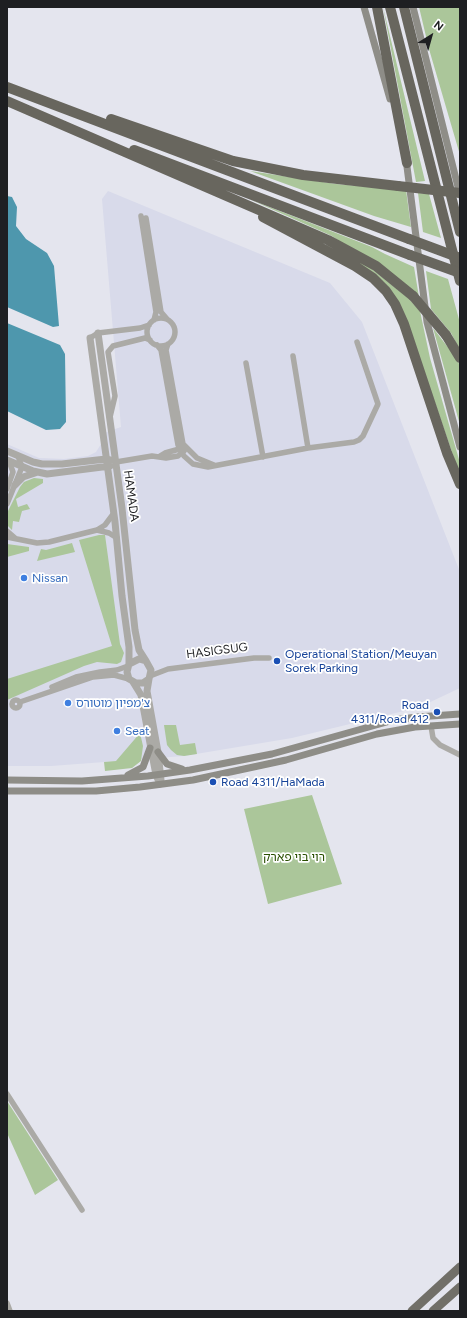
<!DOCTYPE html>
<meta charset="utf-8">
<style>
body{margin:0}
#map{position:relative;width:467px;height:1318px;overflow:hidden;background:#e4e5ee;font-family:Figtree,sans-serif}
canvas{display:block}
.frame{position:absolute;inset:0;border:8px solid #1e1f22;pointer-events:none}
.north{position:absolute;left:411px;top:16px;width:40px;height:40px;-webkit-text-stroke:3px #fff;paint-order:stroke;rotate:37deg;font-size:11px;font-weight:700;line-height:16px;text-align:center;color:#1e1f22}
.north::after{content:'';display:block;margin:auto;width:14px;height:18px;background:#1e1f22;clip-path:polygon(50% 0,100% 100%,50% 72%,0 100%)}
</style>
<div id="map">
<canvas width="467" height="1318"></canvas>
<div class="frame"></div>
<div class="north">N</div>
</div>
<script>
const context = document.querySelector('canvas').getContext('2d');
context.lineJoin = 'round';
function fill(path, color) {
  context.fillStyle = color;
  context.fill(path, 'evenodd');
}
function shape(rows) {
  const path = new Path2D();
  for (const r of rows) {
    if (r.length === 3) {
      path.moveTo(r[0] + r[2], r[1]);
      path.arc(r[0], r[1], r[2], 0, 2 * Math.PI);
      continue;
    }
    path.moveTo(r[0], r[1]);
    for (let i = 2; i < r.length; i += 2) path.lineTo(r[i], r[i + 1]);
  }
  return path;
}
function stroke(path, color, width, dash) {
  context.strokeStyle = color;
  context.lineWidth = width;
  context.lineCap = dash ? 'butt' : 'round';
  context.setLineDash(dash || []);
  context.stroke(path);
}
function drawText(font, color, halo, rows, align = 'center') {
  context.font = font + ' Figtree,"Noto Sans Hebrew",sans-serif';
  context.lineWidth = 3.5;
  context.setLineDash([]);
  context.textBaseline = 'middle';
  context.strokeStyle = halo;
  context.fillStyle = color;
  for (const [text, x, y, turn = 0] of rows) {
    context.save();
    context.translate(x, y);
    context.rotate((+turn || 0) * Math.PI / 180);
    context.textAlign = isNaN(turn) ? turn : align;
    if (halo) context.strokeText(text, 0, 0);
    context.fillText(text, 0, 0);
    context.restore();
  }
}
fill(shape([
 [108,191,330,283,362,322,460,572,460,688,424,705,408,710,292,738,184,756,51,766,7,766,7,444,39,458,64,459,88,456,96,452,101,444,101,434,121,427,102,199]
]), '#d8daea');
fill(shape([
 [383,7,425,181,416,182],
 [419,7,460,7,460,155,429,49],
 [250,171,336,184,406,190,411,227,374,216],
 [418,193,429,194,441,238,423,232],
 [249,199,372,247,385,254,414,267,419,297,332,236],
 [285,225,368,266,407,297,420,311,430,358,460,463,460,469,458,470,435,403,390,290],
 [426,271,448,279,460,323,460,350,451,333,431,309],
 [433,328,457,359,460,366,460,425],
 [34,478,43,479,43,483,16,499,18,507,27,504,30,509,22,511,19,522,13,521,12,530,7,525,7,513,20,487,24,482],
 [99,535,105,535,120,644,124,653,121,662,117,664,97,662,84,666,7,700,7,679,112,646,79,540],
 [72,543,75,552,37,561,41,549,46,550],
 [7,544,29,547,29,551,7,557],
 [164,725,176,725,180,745,195,743,197,754,184,756,177,755,171,750,167,745],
 [140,733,143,746,141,761,132,768,105,771,104,762,116,761],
 [312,795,342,884,268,904,244,809],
 [7,1101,58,1180,35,1195,7,1133]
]), '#abc69a');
fill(shape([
 [7,196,12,197,17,207,16,226,26,239,47,253,54,266,59,326,53,327,7,307],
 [7,323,60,345,65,354,66,422,60,429,46,430,7,411]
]), '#4e97ad');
stroke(shape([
 [141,216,156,312,154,320],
 [146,218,161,312,167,319],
 [161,332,14],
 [90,338,98,333,140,328,149,325],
 [168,344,166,350,183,444,197,458,214,465],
 [157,345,161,350,178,445,184,456,193,464,208,467,308,448,354,442,359,440,363,436,378,404,357,342],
 [293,356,308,448],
 [246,363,263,457],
 [110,417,115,396,108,352,113,346,145,338,150,340],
 [160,456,165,453,183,448],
 [116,462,152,456,166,458,178,456,184,451],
 [7,489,13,472,9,461],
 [7,504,22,467,18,456],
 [97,530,109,533,117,538],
 [7,531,15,538],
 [7,537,37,543,49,542,97,530,105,525,114,513],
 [150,676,168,669,254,658,269,658],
 [52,687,76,677,100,672,117,670,128,666],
 [16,704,4],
 [20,702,93,677,114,675,129,679],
 [431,726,433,738,440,745,460,755],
 [7,1094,82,1210],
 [7,1303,10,1311]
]), '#abaaa6', 5.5);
stroke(shape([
 [98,333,122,508,135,630,139,650,146,661],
 [90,338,115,522,122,596,129,647,129,664,127,672,129,679,136,683,143,683,149,679,151,670,146,661,139,659,129,664],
 [7,451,33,462,42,464,62,464,106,459,110,460],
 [7,460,33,471,47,474,110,466],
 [15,485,23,477,35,473],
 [149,679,147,691,158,752,161,780],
 [133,682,141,695,156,775,160,784]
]), '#abaaa6', 7);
stroke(shape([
 [364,7,390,99],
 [413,7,460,195],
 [406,159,427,322,460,447],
 [158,752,167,764,182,769],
 [128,775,143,767,150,748],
 [7,780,82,781,148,776,190,770,272,754,394,720,417,717,460,714],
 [7,791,96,791,140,787,193,780,286,760,377,734,415,727,460,724]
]), '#8e8d87', 7);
stroke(shape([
 [412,1311,460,1267],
 [433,1311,460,1287]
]), '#716f68', 9);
stroke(shape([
 [377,7,407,163],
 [390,7,460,281],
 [404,7,460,232],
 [7,87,409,239],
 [7,101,328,240,376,266,413,296],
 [111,119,233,161,303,175,398,186],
 [134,150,410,255],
 [263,217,355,266,373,278,386,291,395,304,404,324,447,453,460,484],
 [446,335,460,358]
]), '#68665e', 10);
stroke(shape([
 [398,186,460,193],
 [409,239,460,258],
 [410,255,460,273],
 [413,296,446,335]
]), '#68665e', 10);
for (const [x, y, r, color] of [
 [24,578,4,"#3f7fe0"],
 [277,661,4,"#1a4fb4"],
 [68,703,4,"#3f7fe0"],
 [437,712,4,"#1a4fb4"],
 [117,731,4,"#3f7fe0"],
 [213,782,4,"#1a4fb4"]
]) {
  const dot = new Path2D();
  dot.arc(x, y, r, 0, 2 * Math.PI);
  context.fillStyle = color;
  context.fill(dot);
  stroke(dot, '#fff', 1.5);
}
drawText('12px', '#1e1f22', '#fff', [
 ["HAMADA",131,496,82],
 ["HASIGSUG",217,651,-7]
]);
drawText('12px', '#366cbe', '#fff', [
 ["Nissan",32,578],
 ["צ'מפיון מוטורס",76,703],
 ["Seat",125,731]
], 'left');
drawText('12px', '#164399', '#fff', [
 ["Operational Station/Meuyan",285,654],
 ["Sorek Parking",285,668],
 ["Road",429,705,"right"],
 ["4311/Road 412",429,719,"right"],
 ["Road 4311/HaMada",221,782]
], 'left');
drawText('12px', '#294e00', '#fff', [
 ["רוי בוי פארק",294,857]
]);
</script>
